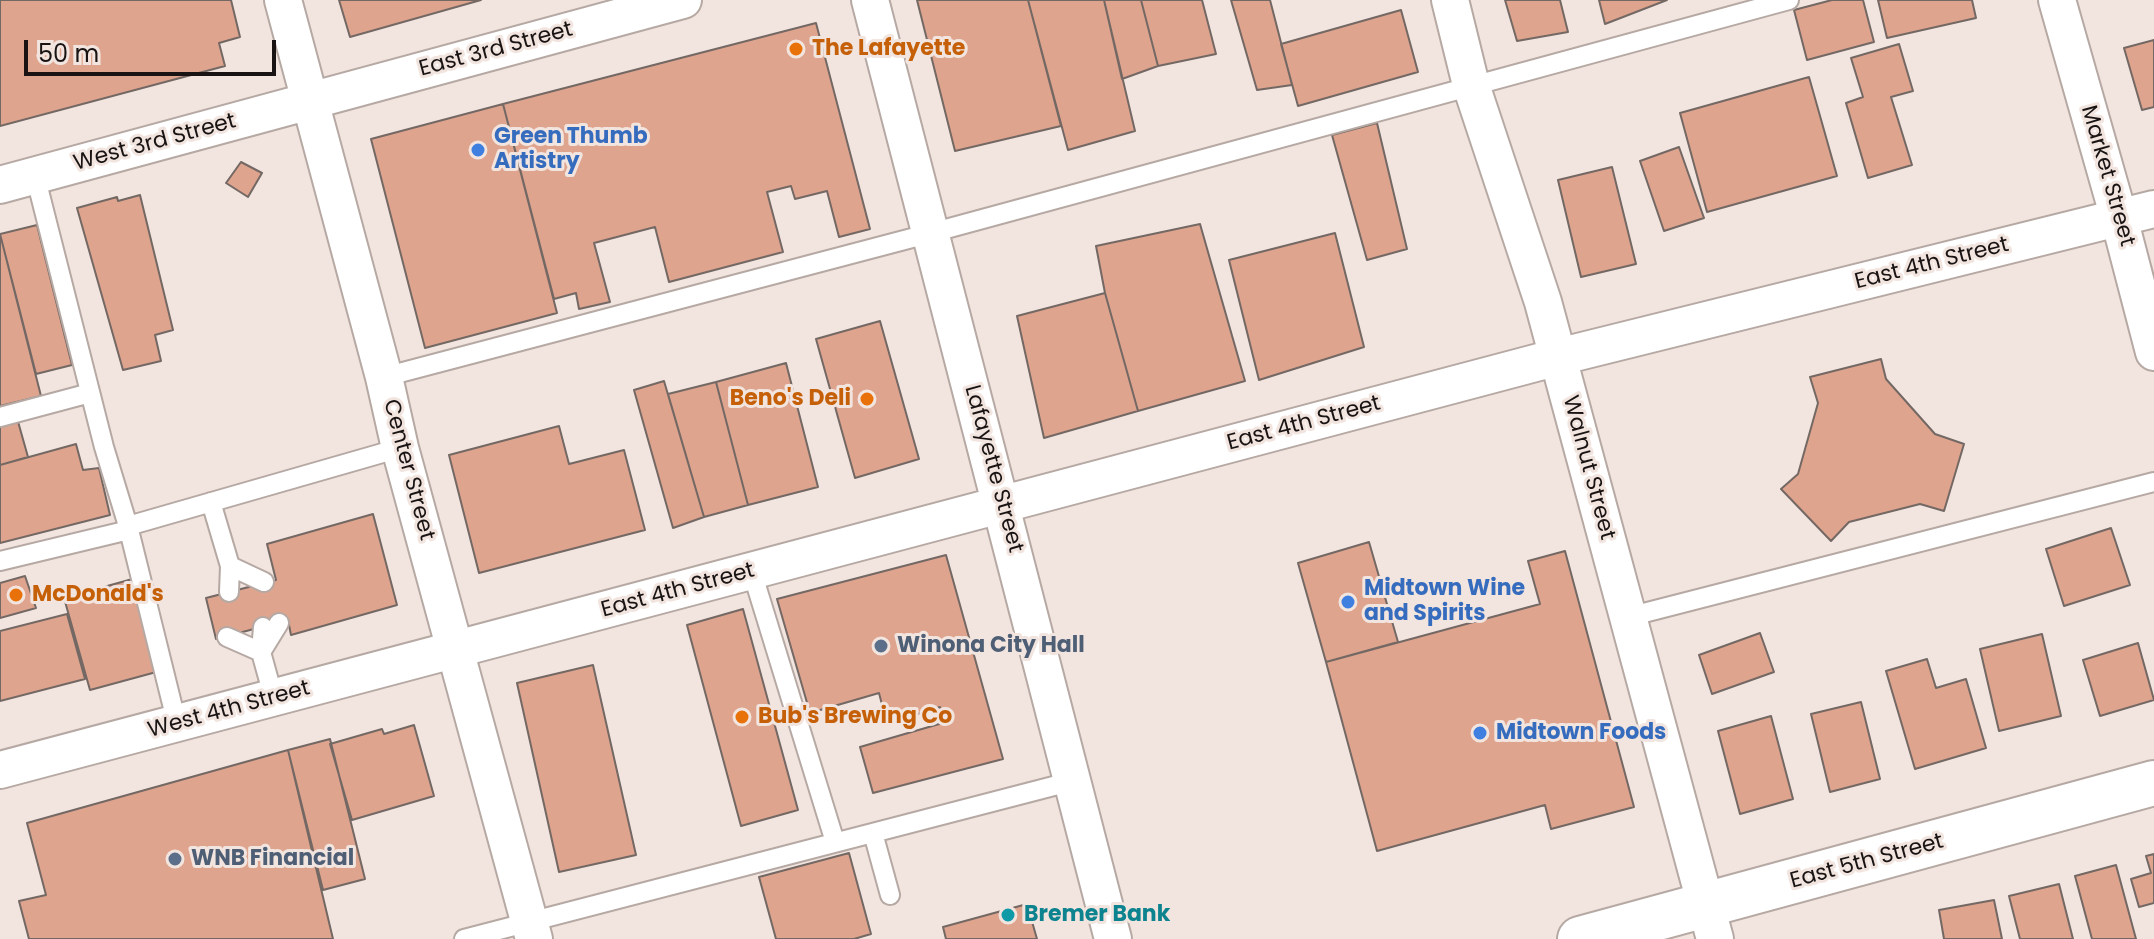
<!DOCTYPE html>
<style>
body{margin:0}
#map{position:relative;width:2154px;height:939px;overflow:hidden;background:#f2e5df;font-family:Poppins,sans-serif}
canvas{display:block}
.scale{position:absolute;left:24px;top:40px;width:252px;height:36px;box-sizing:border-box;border:4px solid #191413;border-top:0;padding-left:10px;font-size:24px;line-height:28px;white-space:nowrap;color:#191413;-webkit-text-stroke:6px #f2e5df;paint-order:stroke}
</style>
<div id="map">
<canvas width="2154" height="939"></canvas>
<div class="scale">50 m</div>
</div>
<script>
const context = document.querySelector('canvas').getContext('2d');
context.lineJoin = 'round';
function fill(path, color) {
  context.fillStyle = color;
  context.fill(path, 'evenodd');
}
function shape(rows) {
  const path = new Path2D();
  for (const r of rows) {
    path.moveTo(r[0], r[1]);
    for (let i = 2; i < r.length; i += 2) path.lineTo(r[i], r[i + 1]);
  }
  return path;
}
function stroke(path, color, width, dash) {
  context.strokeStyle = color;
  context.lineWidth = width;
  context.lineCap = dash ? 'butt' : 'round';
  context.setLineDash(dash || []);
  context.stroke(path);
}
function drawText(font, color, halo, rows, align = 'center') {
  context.font = font + ' Poppins,sans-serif';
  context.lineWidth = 6;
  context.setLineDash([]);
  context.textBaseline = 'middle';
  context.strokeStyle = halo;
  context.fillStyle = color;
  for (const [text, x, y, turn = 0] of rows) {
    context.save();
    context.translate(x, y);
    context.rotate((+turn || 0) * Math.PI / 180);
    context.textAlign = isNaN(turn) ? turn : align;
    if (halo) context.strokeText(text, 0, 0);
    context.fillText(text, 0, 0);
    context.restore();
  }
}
const building = shape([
 [0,0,231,0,240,37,219,43,225,66,0,126,0,0],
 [339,0,481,0,350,37,339,0],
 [917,0,1028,0,1061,126,955,151,917,0],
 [1028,0,1104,0,1135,131,1068,150,1028,0],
 [1104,0,1141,0,1158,66,1122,79,1104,0],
 [1141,0,1202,0,1216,54,1158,66,1141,0],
 [1231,0,1270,0,1292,85,1257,90,1231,0],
 [1505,0,1560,0,1568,32,1517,41,1505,0],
 [1599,0,1667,0,1605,24,1599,0],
 [1832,0,1863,0,1874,42,1807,60,1794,10,1832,0],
 [1878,0,1972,0,1976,18,1887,38,1878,0],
 [1401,10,1418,72,1298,106,1281,44,1401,10],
 [816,23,870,229,839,237,827,191,795,199,791,186,767,192,783,252,669,282,655,227,594,243,610,302,579,309,576,293,554,299,503,104,816,23],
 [2154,40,2154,107,2142,110,2124,48,2154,40],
 [1899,44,1913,91,1891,97,1912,165,1868,178,1846,103,1863,97,1851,58,1899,44],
 [1809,77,1837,176,1707,212,1680,113,1809,77],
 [503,104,557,313,425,348,371,139,503,104],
 [1377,123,1407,249,1367,260,1332,135,1377,123],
 [1679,147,1704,218,1664,231,1640,161,1679,147],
 [241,162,262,173,248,197,226,183,241,162],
 [1612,167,1636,264,1581,277,1558,180,1612,167],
 [140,195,173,330,155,335,161,361,123,370,77,208,117,197,118,201,140,195],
 [1200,224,1245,381,1138,411,1105,293,1096,246,1200,224],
 [37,225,72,365,36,374,0,234,37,225],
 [1335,233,1364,347,1259,380,1229,260,1335,233],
 [0,234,41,396,0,406,0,234],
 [1105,293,1138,411,1044,438,1017,316,1105,293],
 [880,321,919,459,855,478,816,339,880,321],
 [1881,359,1886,379,1935,434,1964,444,1944,511,1920,504,1849,522,1831,541,1781,489,1798,474,1818,403,1810,377,1881,359],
 [786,363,818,487,748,505,716,382,786,363],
 [664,381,704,517,673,528,634,390,664,381],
 [716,382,748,505,704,517,668,394,716,382],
 [17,418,28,457,0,465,0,423,17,418],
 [559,426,569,464,624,450,645,530,479,573,449,455,559,426],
 [76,444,83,470,99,468,110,515,0,543,0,465,76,444],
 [373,514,397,605,291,635,288,620,216,639,206,598,276,580,267,544,373,514],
 [2111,528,2130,585,2064,606,2046,549,2111,528],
 [1369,542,1398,642,1326,662,1298,563,1369,542],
 [1565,551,1634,807,1551,829,1545,805,1377,851,1326,662,1540,604,1528,561,1565,551],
 [946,555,1003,759,873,793,860,747,946,722,940,707,887,724,879,693,810,713,777,599,946,555],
 [25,576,36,608,0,618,0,583,25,576],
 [136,578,160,671,90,690,64,598,136,578],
 [743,609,798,810,741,826,687,625,743,609],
 [67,614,85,679,0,701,0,631,67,614],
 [1760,633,1774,672,1712,694,1699,655,1760,633],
 [2042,634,2061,716,1999,731,1980,649,2042,634],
 [2138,643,2154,700,2100,716,2083,660,2138,643],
 [1927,659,1936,688,1966,679,1986,748,1915,769,1886,671,1927,659],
 [593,665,636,855,559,872,517,683,593,665],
 [1861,702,1880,779,1830,792,1811,714,1861,702],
 [1771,716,1793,799,1740,814,1718,731,1771,716],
 [414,725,434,796,352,820,330,744,382,729,384,734,414,725],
 [330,739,365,879,323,890,288,750,330,739],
 [288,750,333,939,29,939,19,901,46,895,27,823,288,750],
 [849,853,871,934,854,939,776,939,759,877,849,853],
 [2154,854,2154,903,2139,907,2131,879,2151,873,2146,856,2154,854],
 [2116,865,2136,939,2092,939,2075,876,2116,865],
 [2059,884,2073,939,2020,939,2009,896,2059,884],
 [1994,900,2002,939,1944,939,1939,910,1994,900],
 [1027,904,1037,939,946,939,943,927,1027,904]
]);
fill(building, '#dea48e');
stroke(building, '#746864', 2);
const service = shape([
 [35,175,104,447,128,526,177,724],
 [384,377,931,233,1789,0],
 [0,417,90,393],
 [211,502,230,566,229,592],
 [128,526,400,448],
 [0,561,129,530],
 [230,566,264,582],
 [752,572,835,842],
 [1628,617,2154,482],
 [263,627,261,652,274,699],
 [227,637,261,652],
 [263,649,279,623],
 [873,833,890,895],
 [464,939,1073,781]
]);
const minor = shape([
 [283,0,384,377,400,448,534,939],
 [870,0,1113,939],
 [1450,0,1471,85,1543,302,1715,939],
 [2057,0,2119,218,2154,352],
 [0,185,683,0],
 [0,770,1558,357,2154,209]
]);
const tertiary = shape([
 [1580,939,2154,783]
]);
stroke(service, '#b6a9a4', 22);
stroke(minor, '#b6a9a4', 40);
stroke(tertiary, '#b6a9a4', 48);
stroke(service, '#fff', 18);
stroke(minor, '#fff', 36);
stroke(tertiary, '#fff', 44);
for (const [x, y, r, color] of [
 [796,49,8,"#e8710a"],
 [478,150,8,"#3f7fe0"],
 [867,399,8,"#e8710a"],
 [16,595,8,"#e8710a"],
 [1348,602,8,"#3f7fe0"],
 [881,646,8,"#5c6f8a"],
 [742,717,8,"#e8710a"],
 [1480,733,8,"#3f7fe0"],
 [175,859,8,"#5c6f8a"],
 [1008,915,8,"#0f9aa8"]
]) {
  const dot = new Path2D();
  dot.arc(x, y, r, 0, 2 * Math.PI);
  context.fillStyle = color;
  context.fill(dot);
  stroke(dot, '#f2e5df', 3);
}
drawText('bold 22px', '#c56008', '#f2e5df', [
 ["The Lafayette",812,49],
 ["Beno's Deli",851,399,"right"],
 ["McDonald's",32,595],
 ["Bub's Brewing Co",758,717]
], 'left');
drawText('22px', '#191413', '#f2e5df', [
 ["East 3rd Street",496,50,-15],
 ["West 3rd Street",155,143,-15],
 ["Market Street",2107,176,74],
 ["East 4th Street",1932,264,-14],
 ["East 4th Street",1304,424,-15],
 ["Walnut Street",1588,468,75],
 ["Lafayette Street",993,469,75],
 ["Center Street",408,470,75],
 ["East 4th Street",678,591,-15],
 ["West 4th Street",229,710,-15],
 ["East 5th Street",1867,862,-15]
]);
drawText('bold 22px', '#366cbe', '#f2e5df', [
 ["Green Thumb",494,137],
 ["Artistry",494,162],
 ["Midtown Wine",1364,589],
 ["and Spirits",1364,614],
 ["Midtown Foods",1496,733]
], 'left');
drawText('bold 22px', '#4e5e75', '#f2e5df', [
 ["Winona City Hall",897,646],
 ["WNB Financial",191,859]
], 'left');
drawText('bold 22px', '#0d838f', '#f2e5df', [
 ["Bremer Bank",1024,915]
], 'left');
</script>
